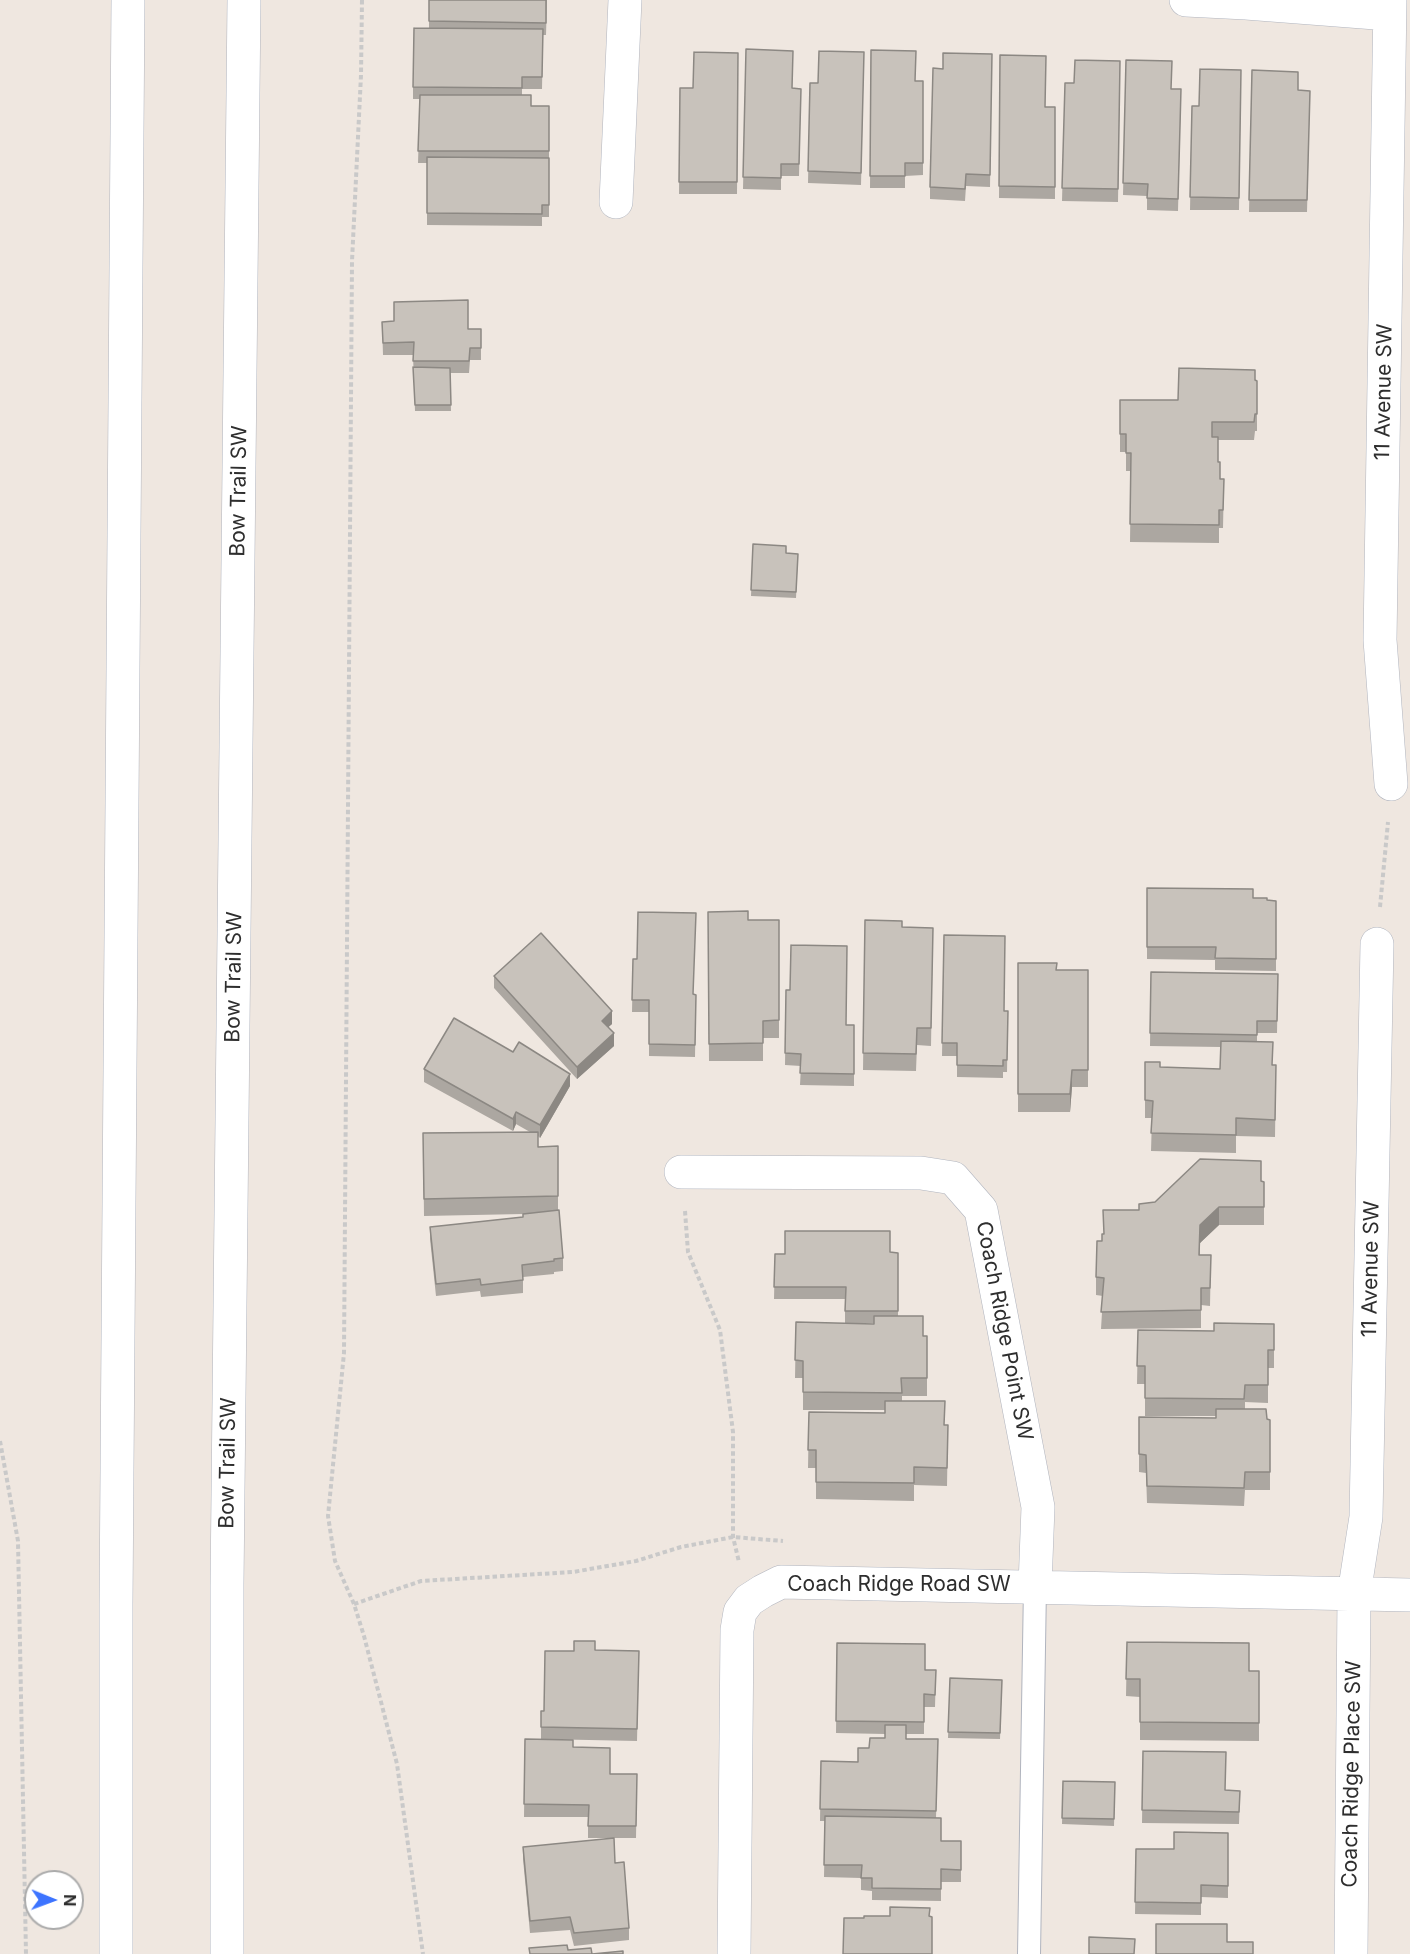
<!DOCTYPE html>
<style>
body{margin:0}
#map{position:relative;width:1410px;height:1954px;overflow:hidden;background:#efe7e0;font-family:Inter,sans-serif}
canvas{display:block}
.north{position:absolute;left:24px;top:1870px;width:60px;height:60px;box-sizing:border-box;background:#fff;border:2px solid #ababab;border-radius:50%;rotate:91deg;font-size:16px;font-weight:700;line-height:24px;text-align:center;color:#2e2e2e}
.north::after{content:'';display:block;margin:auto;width:21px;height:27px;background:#3d74ff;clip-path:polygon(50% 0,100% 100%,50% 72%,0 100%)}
</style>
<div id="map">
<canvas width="1410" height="1954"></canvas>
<div class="north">N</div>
</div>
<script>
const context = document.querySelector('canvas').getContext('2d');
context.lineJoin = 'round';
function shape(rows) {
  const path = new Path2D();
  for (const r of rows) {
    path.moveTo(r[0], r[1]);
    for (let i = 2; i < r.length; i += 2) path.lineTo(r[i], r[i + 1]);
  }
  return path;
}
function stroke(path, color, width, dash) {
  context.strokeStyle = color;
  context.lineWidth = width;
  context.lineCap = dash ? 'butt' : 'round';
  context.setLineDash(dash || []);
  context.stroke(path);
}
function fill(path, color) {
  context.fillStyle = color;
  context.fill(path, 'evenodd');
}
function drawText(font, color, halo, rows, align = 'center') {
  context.font = font + ' Inter,sans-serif';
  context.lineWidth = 4.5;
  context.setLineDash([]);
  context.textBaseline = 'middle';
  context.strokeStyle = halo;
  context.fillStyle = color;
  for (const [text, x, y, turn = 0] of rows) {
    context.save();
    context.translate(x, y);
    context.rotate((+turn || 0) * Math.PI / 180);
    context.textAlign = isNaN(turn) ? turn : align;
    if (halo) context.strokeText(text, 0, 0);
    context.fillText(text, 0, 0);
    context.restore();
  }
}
const service = shape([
 [1029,1954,1035,1586]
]);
const minor = shape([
 [1186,0,1246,3,1389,14],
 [1390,0,1380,640,1391,784],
 [616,202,625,0],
 [681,1172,921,1173,953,1178,981,1210,1038,1507,1035,1586],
 [734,1954,737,1630,740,1612,749,1600,763,1591,781,1582,1410,1595],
 [1351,1954,1354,1594,1366,1517,1377,944]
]);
const secondary = shape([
 [116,1954,116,1603,128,0],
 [227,1954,227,1585,244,0]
]);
stroke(service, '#b0b4be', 24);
stroke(minor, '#b0b4be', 34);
stroke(secondary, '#b0b4be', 34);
stroke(shape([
 [362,0,361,75,352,261,344,1353,328,1516,335,1561,354,1604,364,1636,397,1764,423,1954],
 [1380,907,1388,822],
 [685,1211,688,1252,720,1330,733,1432,733,1537,739,1562],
 [0,1441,18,1541,26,1954],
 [354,1604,421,1581,573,1572,636,1561,681,1547,733,1537,783,1541]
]), '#c9c9c9', 4, [4.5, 3]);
stroke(service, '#fff', 22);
stroke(minor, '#fff', 33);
stroke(secondary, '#fff', 33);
fill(shape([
 [429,0,547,0,546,35,543,35,542,89,522,89,522,95,531,106,549,106,549,217,542,217,542,226,427,225,427,163,418,163,420,99,413,99,413,87,429,28],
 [746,49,792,88,801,89,799,176,781,176,781,190,743,189],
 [871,50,916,81,923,81,923,175,905,176,905,188,870,188],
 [864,52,861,185,808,183,810,83,818,83],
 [738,53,737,194,679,194,680,88,693,88],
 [992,54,990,187,966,186,965,201,930,199,930,187,943,69],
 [1000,55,1046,107,1055,107,1055,199,999,198],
 [1126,60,1171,89,1181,89,1178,211,1147,210,1147,196,1123,195],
 [1120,61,1118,202,1062,201,1065,83,1074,83],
 [1241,70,1239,210,1190,210,1192,106,1199,106],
 [1252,70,1298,90,1310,91,1307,212,1249,212],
 [382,322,468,329,481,329,481,360,470,360,469,373,450,373,451,411,415,411,413,355,383,355],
 [1255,380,1257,398,1257,431,1255,431,1254,440,1218,440,1218,462,1220,479,1224,479,1223,528,1219,528,1219,543,1130,542,1131,471,1126,471,1126,452,1120,452,1120,400,1178,400],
 [753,544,786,553,798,554,796,598,751,596],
 [1147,888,1267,900,1276,901,1276,971,1215,970,1215,960,1147,959],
 [708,912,748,920,779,920,779,1038,763,1038,763,1061,709,1061],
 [865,920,902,927,933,928,931,1046,917,1045,916,1071,863,1070],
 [944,935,1004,1011,1008,1011,1007,1072,1003,1072,1003,1078,957,1077,957,1056,942,1056],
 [633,959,694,994,696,995,695,1057,649,1056,649,1012,632,1012],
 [1018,963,1056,970,1088,970,1088,1087,1072,1087,1070,1112,1018,1112],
 [1151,972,1278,974,1277,1033,1257,1033,1257,1042,1273,1065,1276,1065,1275,1137,1236,1136,1236,1153,1151,1151,1152,1118,1145,1118,1145,1062,1160,1067,1220,1069,1221,1047,1150,1046],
 [494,976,612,1024,608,1027,614,1046,577,1079,494,988],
 [786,990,846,1025,854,1025,854,1086,800,1085,801,1066,785,1065],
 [424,1069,570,1086,540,1138,538,1136,538,1147,558,1146,558,1210,563,1258,563,1271,554,1272,554,1274,523,1277,523,1293,481,1297,480,1291,436,1296,430,1239,430,1227,523,1217,523,1214,424,1216,423,1133,530,1132,516,1124,513,1131,424,1082],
 [1261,1181,1264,1182,1264,1225,1219,1225,1200,1243,1200,1255,1211,1255,1210,1306,1201,1305,1201,1328,1101,1329,1103,1296,1096,1295,1096,1277,1103,1234,1139,1210,1155,1202],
 [898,1253,898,1316,923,1336,927,1336,927,1396,902,1396,902,1401,945,1425,948,1425,947,1486,914,1485,914,1501,816,1499,816,1468,808,1468,809,1412,885,1413,885,1410,803,1410,803,1378,795,1378,796,1322,874,1324,874,1323,845,1323,845,1299,774,1299,775,1254],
 [1274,1324,1274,1368,1268,1368,1268,1403,1245,1402,1245,1409,1267,1419,1270,1420,1270,1490,1245,1490,1244,1506,1147,1503,1146,1473,1139,1472,1139,1417,1216,1418,1216,1416,1145,1416,1145,1384,1137,1384,1138,1330,1214,1331],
 [1127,1642,1249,1671,1259,1671,1259,1741,1140,1740,1140,1697,1126,1696],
 [837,1643,925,1670,936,1670,935,1707,924,1707,924,1734,906,1734,906,1739,938,1739,936,1818,941,1841,961,1841,961,1882,941,1882,941,1901,872,1900,872,1891,861,1890,861,1878,824,1877,825,1821,820,1821,821,1761,858,1762,869,1748,885,1738,885,1734,836,1733],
 [595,1650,639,1651,637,1741,541,1739,541,1711,544,1711,574,1651],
 [950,1678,1002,1680,1000,1739,948,1738],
 [525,1739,573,1747,610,1774,637,1774,636,1838,588,1838,588,1817,524,1817],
 [1143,1751,1225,1790,1240,1791,1239,1824,1142,1823],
 [1063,1781,1115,1782,1114,1826,1062,1824],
 [1228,1833,1228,1898,1201,1897,1201,1915,1135,1914,1136,1849,1174,1849],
 [523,1847,615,1863,629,1928,629,1940,574,1946,570,1930,530,1933,523,1859]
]), '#aca7a1');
fill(shape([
 [612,1011,612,1024,602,1033,602,1021],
 [614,1033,614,1046,577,1079,577,1067],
 [1072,1070,1072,1087,1070,1112,1070,1094],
 [570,1074,570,1086,540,1138,540,1125],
 [516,1112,516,1124,513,1131,513,1119],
 [1219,1207,1219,1225,1200,1243,1200,1225]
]), '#8c8883');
const building = shape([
 [429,0,546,0,546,23,429,21,429,0],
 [414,28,543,29,542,77,522,77,522,88,413,87,414,28],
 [746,49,793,51,792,88,801,89,799,164,781,164,781,178,743,177,746,49],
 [871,50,916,51,915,81,923,81,923,163,905,163,905,176,870,176,871,50],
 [819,51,864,52,861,173,808,171,810,83,818,83,819,51],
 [694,52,738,53,737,182,679,182,680,88,693,88,694,52],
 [943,53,992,54,990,175,966,174,965,189,930,187,933,68,943,69,943,53],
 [1000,55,1046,56,1045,107,1055,107,1055,187,999,186,1000,55],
 [1075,60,1120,61,1118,189,1062,188,1065,83,1074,83,1075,60],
 [1126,60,1172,61,1171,89,1181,89,1178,199,1147,198,1148,184,1123,183,1126,60],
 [1200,69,1241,70,1239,198,1190,197,1192,106,1199,106,1200,69],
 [1252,70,1298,72,1298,90,1310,91,1307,200,1249,200,1252,70],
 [420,95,531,95,531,106,549,106,549,151,418,151,420,95],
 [427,157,549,158,549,205,542,205,542,214,427,213,427,157],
 [468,300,468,329,481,329,481,348,470,348,469,361,413,361,414,342,383,343,382,322,394,321,394,302,468,300],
 [413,367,450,368,451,405,415,405,413,367],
 [1179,368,1255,370,1255,380,1257,381,1257,414,1255,414,1254,422,1212,422,1212,437,1218,437,1218,462,1220,462,1220,479,1224,479,1223,510,1219,510,1219,525,1130,524,1131,453,1126,453,1126,434,1120,434,1120,400,1178,400,1179,368],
 [753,544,786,546,786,553,798,554,796,592,751,590,753,544],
 [1147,888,1253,889,1253,898,1267,898,1267,900,1276,901,1276,959,1215,958,1216,947,1147,947,1147,888],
 [748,911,748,920,779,920,779,1020,763,1021,763,1043,709,1044,708,912,748,911],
 [638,912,696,913,693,994,696,995,695,1045,649,1044,649,1000,632,1000,633,959,637,959,638,912],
 [865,920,902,921,902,927,933,928,931,1028,917,1028,916,1054,863,1053,865,920],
 [541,933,612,1011,602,1021,614,1033,577,1067,494,976,541,933],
 [944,935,1005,936,1004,1011,1008,1011,1007,1060,1003,1060,1003,1066,957,1065,957,1043,942,1043,944,935],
 [791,945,847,946,846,1025,854,1025,854,1074,800,1073,801,1054,785,1053,786,990,790,990,791,945],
 [1018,963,1057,963,1056,970,1088,970,1088,1070,1072,1070,1070,1094,1018,1094,1018,963],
 [1151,972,1278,974,1277,1021,1257,1021,1257,1035,1150,1033,1151,972],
 [454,1018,513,1052,519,1042,570,1074,540,1125,516,1112,513,1119,424,1069,454,1018],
 [1221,1041,1273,1042,1272,1065,1276,1065,1275,1120,1236,1118,1236,1135,1151,1133,1153,1101,1145,1100,1145,1062,1160,1062,1160,1067,1220,1069,1221,1041],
 [538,1132,538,1147,558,1146,558,1196,424,1199,423,1133,538,1132],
 [1200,1159,1261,1161,1261,1181,1264,1182,1264,1207,1219,1207,1200,1225,1199,1255,1211,1255,1210,1288,1201,1288,1201,1310,1101,1312,1104,1278,1096,1277,1097,1241,1102,1241,1102,1234,1104,1234,1103,1210,1139,1210,1139,1204,1155,1202,1200,1159],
 [559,1210,563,1258,554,1259,554,1261,522,1265,523,1280,481,1285,480,1279,436,1284,430,1227,523,1217,523,1214,559,1210],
 [785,1231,890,1231,890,1252,898,1253,898,1311,845,1311,846,1287,774,1287,775,1254,785,1254,785,1231],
 [874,1316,923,1316,923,1336,927,1336,927,1378,901,1378,902,1393,803,1392,803,1361,795,1360,796,1322,874,1324,874,1316],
 [1214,1323,1274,1324,1274,1350,1268,1350,1268,1385,1245,1385,1244,1399,1145,1398,1145,1366,1137,1366,1138,1330,1214,1331,1214,1323],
 [885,1401,945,1401,944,1425,948,1425,947,1468,914,1467,914,1483,816,1482,816,1450,808,1450,809,1412,885,1413,885,1401],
 [1216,1409,1266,1409,1267,1419,1270,1420,1270,1472,1245,1472,1244,1488,1147,1486,1146,1455,1139,1454,1139,1417,1216,1418,1216,1409],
 [574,1641,595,1641,595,1650,639,1651,637,1729,541,1727,541,1711,544,1711,545,1651,574,1651,574,1641],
 [1127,1642,1249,1643,1249,1671,1259,1671,1259,1723,1140,1722,1140,1679,1126,1679,1127,1642],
 [837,1643,925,1644,925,1670,936,1670,935,1695,924,1694,924,1722,836,1721,837,1643],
 [950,1678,1002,1680,1000,1733,948,1732,950,1678],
 [885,1725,906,1725,906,1739,938,1739,936,1811,820,1809,821,1761,858,1762,858,1748,869,1748,870,1738,885,1738,885,1725],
 [525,1739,573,1740,573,1747,610,1748,610,1774,637,1774,636,1826,588,1826,589,1805,524,1804,525,1739],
 [1143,1751,1226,1752,1225,1790,1240,1791,1239,1812,1142,1810,1143,1751],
 [1063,1781,1115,1782,1114,1819,1062,1818,1063,1781],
 [825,1816,941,1818,941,1841,961,1841,961,1870,941,1869,941,1889,872,1888,872,1878,861,1878,862,1865,824,1865,825,1816],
 [1174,1832,1228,1833,1228,1886,1201,1885,1201,1903,1135,1902,1136,1849,1174,1849,1174,1832],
 [614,1838,615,1863,624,1862,629,1928,574,1933,570,1917,530,1921,523,1847,614,1838],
 [890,1907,930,1908,929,1916,932,1917,932,1954,843,1954,844,1918,864,1918,864,1916,890,1916,890,1907],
 [1156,1924,1227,1924,1227,1942,1253,1942,1253,1954,1156,1954,1156,1924],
 [1089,1937,1135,1939,1134,1954,1089,1954,1089,1937],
 [567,1945,568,1950,591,1948,592,1954,623,1951,623,1954,530,1954,529,1948,567,1945]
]);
fill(building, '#c8c2bb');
stroke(building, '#8c8883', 1.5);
drawText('21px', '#2e2e2e', '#fff', [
 ["11 Avenue SW",1384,392,-89],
 ["Bow Trail SW",239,491,-89],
 ["Bow Trail SW",234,977,-89],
 ["11 Avenue SW",1371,1269,-89],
 ["Coach Ridge Point SW",1004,1331,79],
 ["Bow Trail SW",228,1463,-89],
 ["Coach Ridge Road SW",899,1585],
 ["Coach Ridge Place SW",1352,1774,-89]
]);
</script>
